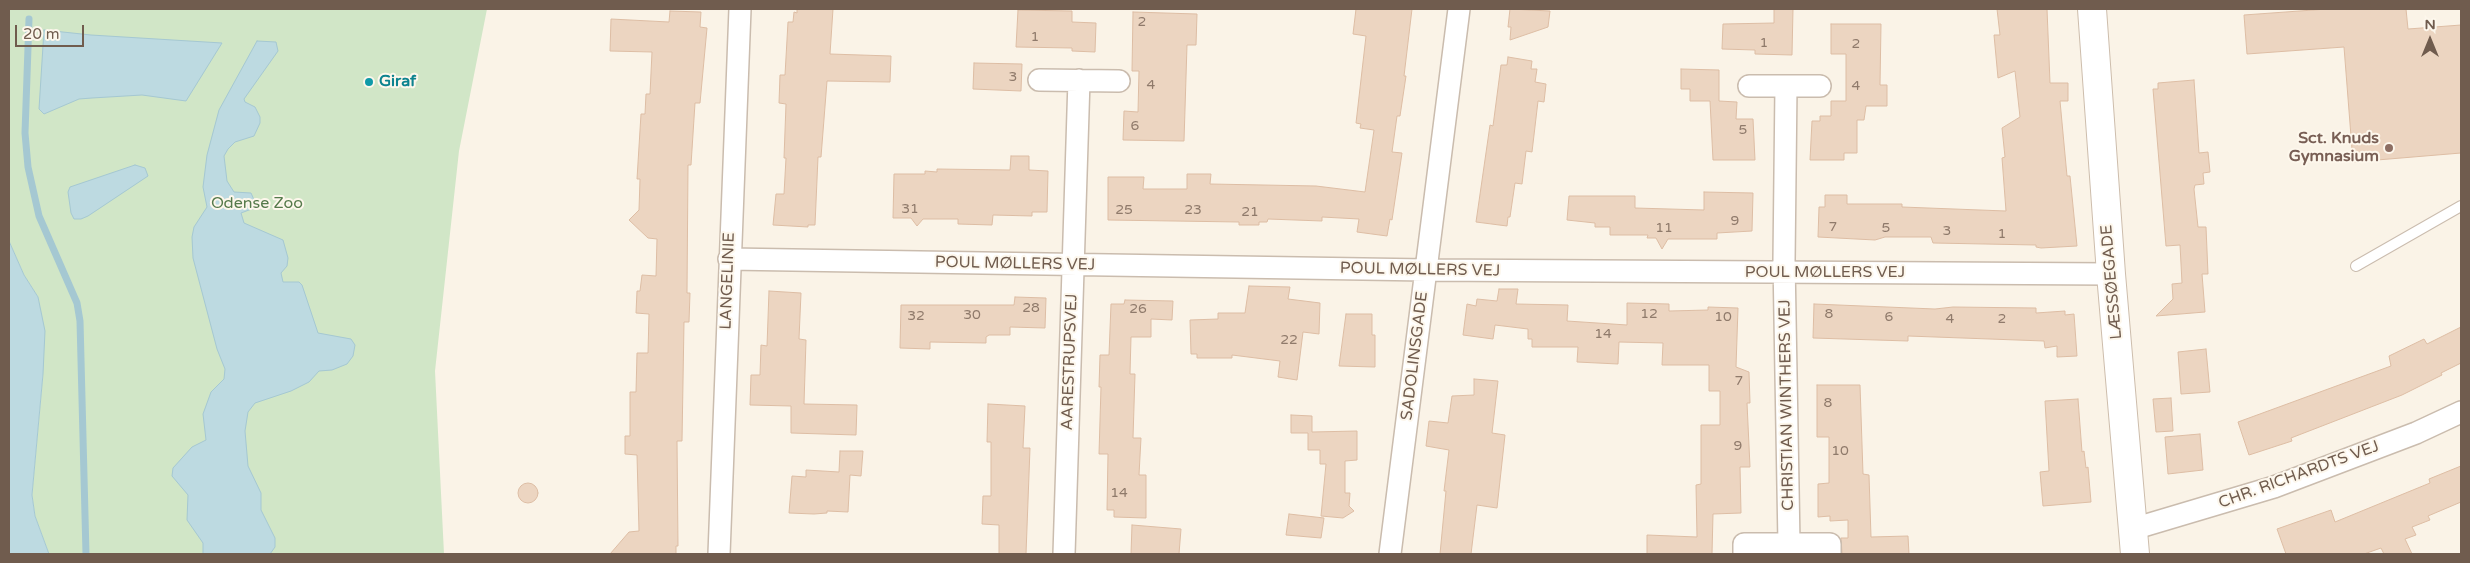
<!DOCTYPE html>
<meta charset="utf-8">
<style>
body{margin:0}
#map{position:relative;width:2470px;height:563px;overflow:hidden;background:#faf3e7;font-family:"Varela Round",sans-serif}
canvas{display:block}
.frame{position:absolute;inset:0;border:10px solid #705c4e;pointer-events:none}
.north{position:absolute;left:2405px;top:15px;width:50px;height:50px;-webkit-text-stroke:4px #fdf7ec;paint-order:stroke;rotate:0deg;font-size:14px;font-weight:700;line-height:20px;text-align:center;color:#705c4e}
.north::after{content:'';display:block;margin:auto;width:18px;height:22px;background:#705c4e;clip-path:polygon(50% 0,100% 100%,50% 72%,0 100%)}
.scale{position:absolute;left:15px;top:25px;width:69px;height:22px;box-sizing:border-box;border:2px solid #705c4e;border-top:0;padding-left:6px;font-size:15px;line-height:18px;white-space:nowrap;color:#705c4e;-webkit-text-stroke:4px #fdf7ec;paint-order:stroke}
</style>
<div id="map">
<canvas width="2470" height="563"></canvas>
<div class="frame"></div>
<div class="north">N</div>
<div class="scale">20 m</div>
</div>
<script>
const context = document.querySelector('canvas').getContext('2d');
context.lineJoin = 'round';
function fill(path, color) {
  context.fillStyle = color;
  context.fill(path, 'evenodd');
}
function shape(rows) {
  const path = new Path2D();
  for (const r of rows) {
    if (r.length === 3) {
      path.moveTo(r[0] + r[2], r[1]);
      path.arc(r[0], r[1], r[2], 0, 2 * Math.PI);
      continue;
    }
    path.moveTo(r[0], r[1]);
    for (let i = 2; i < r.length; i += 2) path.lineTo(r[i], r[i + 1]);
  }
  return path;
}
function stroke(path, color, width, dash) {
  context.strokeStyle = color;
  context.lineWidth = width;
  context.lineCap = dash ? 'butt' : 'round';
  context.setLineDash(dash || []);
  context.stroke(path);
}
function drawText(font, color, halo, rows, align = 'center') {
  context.font = font + ' "Varela Round",sans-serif';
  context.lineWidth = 4;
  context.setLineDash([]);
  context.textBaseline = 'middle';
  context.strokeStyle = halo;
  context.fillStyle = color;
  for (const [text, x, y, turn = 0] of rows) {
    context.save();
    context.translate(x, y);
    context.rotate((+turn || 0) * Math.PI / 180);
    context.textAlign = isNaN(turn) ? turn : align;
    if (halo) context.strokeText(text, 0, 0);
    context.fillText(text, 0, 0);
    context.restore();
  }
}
fill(shape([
 [9,9,487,9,459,151,435,371,444,554,49,554,35,516,32,495,43,374,38,297,24,275,9,241]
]), '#d1e6c7');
const water = shape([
 [44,30,91,35,222,43,186,101,142,95,92,98,79,99,44,114,39,109,44,30],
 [257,41,276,42,278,51,244,99,245,102,255,107,260,117,260,123,254,136,235,142,228,149,224,156,227,181,234,192,251,193,255,202,257,207,241,213,244,223,283,240,288,258,287,266,281,273,283,282,299,282,302,285,318,333,351,339,355,345,353,356,347,364,332,370,319,371,309,382,291,391,255,403,248,412,245,431,248,466,261,493,261,510,275,538,275,547,270,554,203,554,203,543,187,520,188,495,172,476,173,468,192,447,206,440,203,414,211,392,224,379,225,369,217,349,193,258,192,237,194,227,207,207,203,187,207,155,219,110,257,41],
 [135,165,145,168,148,176,88,216,81,219,74,219,71,213,68,192,70,187,135,165],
 [9,241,24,275,38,297,45,331,43,374,32,495,35,516,49,554,9,554,9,241]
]);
fill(water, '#bddae1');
stroke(water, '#a5c8d2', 1);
stroke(shape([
 [29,19,25,133,28,167,39,216,77,303,80,321,86,554]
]), '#a5c8d2', 7);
const building = shape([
 [797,9,833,9,830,54,891,56,890,82,827,81,821,157,818,157,815,225,808,225,808,227,773,225,776,194,784,194,786,158,784,158,786,104,779,103,780,75,785,75,788,22,793,22,794,12,797,13,797,9],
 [1356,9,1412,9,1404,76,1406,76,1400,116,1397,116,1392,152,1402,153,1392,220,1390,219,1387,236,1357,232,1359,219,1322,217,1322,221,1268,219,1267,222,1259,222,1259,225,1239,225,1239,222,1108,220,1108,177,1144,177,1143,189,1187,189,1187,174,1211,174,1210,184,1316,186,1365,192,1374,130,1360,128,1361,124,1356,123,1366,36,1353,34,1356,9],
 [1510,9,1550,11,1548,27,1510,40,1511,27,1508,27,1510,9],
 [1774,9,1793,9,1792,55,1755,54,1755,50,1722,49,1723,24,1774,23,1774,9],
 [1997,9,2047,9,2050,83,2068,83,2068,101,2060,101,2067,176,2070,176,2077,246,2041,248,2036,247,2036,245,1933,243,1931,237,1885,237,1875,240,1818,237,1819,207,1825,207,1825,195,1847,195,1847,204,1902,204,1902,207,2006,211,2002,158,2005,157,2002,128,2020,117,2015,71,1998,78,1994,35,2000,35,1997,9],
 [2327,9,2406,9,2408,29,2461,25,2461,153,2353,162,2344,47,2247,54,2244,15,2327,9],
 [1018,10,1072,11,1072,22,1096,23,1095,52,1072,51,1072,48,1016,47,1018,10],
 [670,11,701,12,700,27,707,28,700,103,695,103,691,165,688,165,687,293,690,293,689,322,684,322,682,441,677,441,678,546,676,546,676,554,610,554,629,532,639,531,637,455,625,454,625,436,630,436,630,392,636,392,637,353,648,353,649,314,636,313,637,291,640,291,642,275,656,276,657,239,648,238,629,220,639,210,640,179,637,179,641,114,645,114,646,94,650,94,652,52,610,51,611,19,669,22,670,11],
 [1133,12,1197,14,1196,45,1187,45,1184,141,1123,140,1124,111,1138,112,1139,71,1132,71,1133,12],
 [1831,24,1881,24,1880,85,1887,85,1887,106,1866,106,1864,120,1857,120,1857,153,1844,153,1844,160,1810,160,1812,121,1820,121,1820,116,1831,116,1831,101,1846,101,1846,54,1831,54,1831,24],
 [1508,57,1532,61,1531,69,1537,69,1535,82,1546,84,1544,102,1538,101,1532,152,1526,151,1522,184,1515,183,1510,217,1508,217,1507,226,1476,222,1490,125,1493,126,1501,65,1507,65,1508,57],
 [974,63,1022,64,1021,91,973,89,974,63],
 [1681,69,1719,70,1719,101,1737,102,1736,119,1753,119,1755,160,1713,160,1710,101,1690,101,1690,89,1681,89,1681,69],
 [2194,80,2199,153,2208,152,2210,172,2203,173,2204,184,2195,185,2194,189,2198,227,2206,227,2208,274,2202,274,2205,312,2156,316,2173,299,2172,284,2182,283,2180,245,2166,246,2153,89,2158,89,2158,83,2194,80],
 [1011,156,1029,156,1029,170,1048,171,1047,212,1032,212,1032,216,993,215,992,225,958,224,958,219,923,219,917,226,911,218,893,218,894,174,925,174,925,171,937,172,937,169,1010,170,1011,156],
 [1704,192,1753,193,1752,231,1717,233,1717,239,1668,239,1662,249,1656,238,1647,238,1648,235,1610,235,1610,227,1595,227,1595,223,1567,220,1569,196,1635,196,1635,208,1704,210,1704,192],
 [1249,286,1290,287,1288,299,1320,303,1319,334,1303,332,1297,380,1278,377,1280,361,1232,355,1232,358,1197,358,1197,354,1191,354,1190,320,1218,319,1218,313,1245,313,1249,286],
 [1499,289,1518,289,1516,304,1568,305,1567,321,1627,325,1627,303,1669,304,1669,311,1708,310,1708,307,1738,308,1736,367,1749,372,1750,403,1747,403,1750,467,1740,467,1741,513,1713,514,1712,554,1647,554,1647,535,1697,537,1696,485,1701,484,1701,425,1720,425,1720,391,1709,391,1709,365,1662,365,1663,343,1619,342,1618,364,1577,362,1578,347,1532,347,1532,339,1528,339,1528,329,1495,325,1493,339,1463,335,1467,304,1476,306,1477,299,1497,301,1499,289],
 [769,291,801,293,799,339,806,340,804,404,857,405,856,435,791,433,791,406,750,405,751,375,760,375,761,345,767,346,769,291],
 [1015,297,1046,298,1045,328,1010,327,1010,335,989,335,986,337,986,343,930,342,930,349,900,348,901,305,1014,305,1015,297],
 [1125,300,1173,301,1172,320,1151,319,1151,337,1131,337,1130,374,1135,374,1133,438,1141,438,1139,475,1146,475,1146,518,1114,517,1114,510,1107,510,1108,454,1099,454,1101,387,1099,387,1100,355,1109,355,1111,304,1124,304,1125,300],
 [1814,304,1935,309,1953,307,2036,308,2036,313,2065,311,2065,315,2074,314,2077,356,2057,357,2057,346,2045,348,2044,341,1908,336,1908,341,1813,338,1814,304],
 [1346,314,1372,314,1372,335,1375,335,1375,367,1339,366,1346,314],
 [2461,327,2461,363,2441,373,2442,375,2402,395,2291,438,2292,441,2249,455,2238,422,2391,366,2389,356,2424,339,2427,344,2461,327],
 [2206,349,2210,392,2181,394,2178,352,2206,349],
 [1474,379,1498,381,1492,433,1505,435,1497,508,1477,505,1471,554,1440,554,1446,491,1444,491,1449,450,1426,446,1429,421,1448,423,1452,396,1474,395,1474,379],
 [1817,385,1860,385,1863,474,1869,475,1871,537,1908,536,1909,554,1842,554,1841,538,1848,538,1848,520,1830,521,1830,516,1818,517,1818,484,1829,483,1829,437,1817,437,1817,385],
 [2171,398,2173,431,2156,432,2153,399,2171,398],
 [2078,399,2082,452,2084,451,2086,468,2088,467,2091,502,2043,506,2040,472,2049,471,2045,401,2078,399],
 [988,404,1025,406,1023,448,1030,448,1026,554,999,554,999,525,982,524,983,496,991,496,991,442,987,442,988,404],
 [1291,415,1312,416,1312,432,1357,431,1357,460,1345,461,1345,493,1350,493,1349,506,1354,511,1343,518,1321,516,1326,464,1320,464,1320,450,1308,450,1308,433,1291,433,1291,415],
 [2200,434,2203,470,2168,474,2165,437,2200,434],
 [840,451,863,451,861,476,850,475,848,512,827,511,827,513,814,514,789,513,792,476,806,477,806,470,839,472,840,451],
 [2461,466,2461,502,2428,516,2430,520,2412,527,2416,535,2405,539,2412,554,2384,554,2381,548,2364,554,2286,554,2277,529,2331,510,2335,522,2430,483,2429,479,2461,466],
 [528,493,10],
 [1289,514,1324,518,1321,538,1286,535,1289,514],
 [1132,525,1181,529,1179,554,1131,554,1132,525]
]);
fill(building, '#ecd5c1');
stroke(building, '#ddbda4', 1);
const lane = shape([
 [2356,266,2461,206]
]);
const street = shape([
 [1039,80,1119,81],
 [1749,86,1820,86],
 [1786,86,1784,261,1789,544],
 [729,259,1426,270,2111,274],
 [2133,529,2274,487,2416,433,2461,412],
 [719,554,740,9],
 [1064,554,1079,80],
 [1390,554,1459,9],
 [1744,554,1744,544,1830,544,1830,554]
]);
const secondary = shape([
 [2092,9,2111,274,2135,554]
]);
stroke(lane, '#cabcae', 12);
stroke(street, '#cabcae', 24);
stroke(secondary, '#cdbdac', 30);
stroke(lane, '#fff', 10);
stroke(street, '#fff', 21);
stroke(secondary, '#fff', 28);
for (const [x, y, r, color] of [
 [369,82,5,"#0f9aa8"],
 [2389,148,5,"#8d6e63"]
]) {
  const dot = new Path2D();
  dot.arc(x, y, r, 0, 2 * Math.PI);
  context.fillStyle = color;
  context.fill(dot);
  stroke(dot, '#fdf7ec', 2);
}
drawText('14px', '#8f7a6b', null, [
 ["2",1142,22],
 ["1",1035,37],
 ["1",1764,43],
 ["2",1856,44],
 ["3",1013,77],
 ["4",1151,85],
 ["4",1856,86],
 ["6",1135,126],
 ["5",1743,130],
 ["31",910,209],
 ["25",1124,210],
 ["23",1193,210],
 ["21",1250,212],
 ["9",1735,221],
 ["7",1833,227],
 ["11",1664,228],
 ["5",1886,228],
 ["3",1947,231],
 ["1",2002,234],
 ["28",1031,308],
 ["26",1138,309],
 ["12",1649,314],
 ["8",1829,314],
 ["30",972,315],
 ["32",916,316],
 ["10",1723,317],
 ["6",1889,317],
 ["4",1950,319],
 ["2",2002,319],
 ["14",1603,334],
 ["22",1289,340],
 ["7",1739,381],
 ["8",1828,403],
 ["9",1738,446],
 ["10",1840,451],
 ["14",1119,493]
]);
drawText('bold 16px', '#0d838f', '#fdf7ec', [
 ["Giraf",379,82]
], 'left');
drawText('bold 16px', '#785e54', '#fdf7ec', [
 ["Sct. Knuds",2379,139],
 ["Gymnasium",2379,157]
], 'right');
drawText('16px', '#557a4b', '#fdf7ec', [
 ["Odense Zoo",257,204]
]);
drawText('16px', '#705c4e', '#fdf7ec', [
 ["POUL MØLLERS VEJ",1015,264,1],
 ["POUL MØLLERS VEJ",1420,270,1],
 ["POUL MØLLERS VEJ",1825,273],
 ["LANGELINIE",728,281,-88],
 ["LÆSSØEGADE",2112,282,-95],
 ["SADOLINSGADE",1415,356,-83],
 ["AARESTRUPSVEJ",1070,362,-88],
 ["CHRISTIAN WINTHERS VEJ",1787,405,-91],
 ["CHR. RICHARDTS VEJ",2299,475,-20]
]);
</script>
